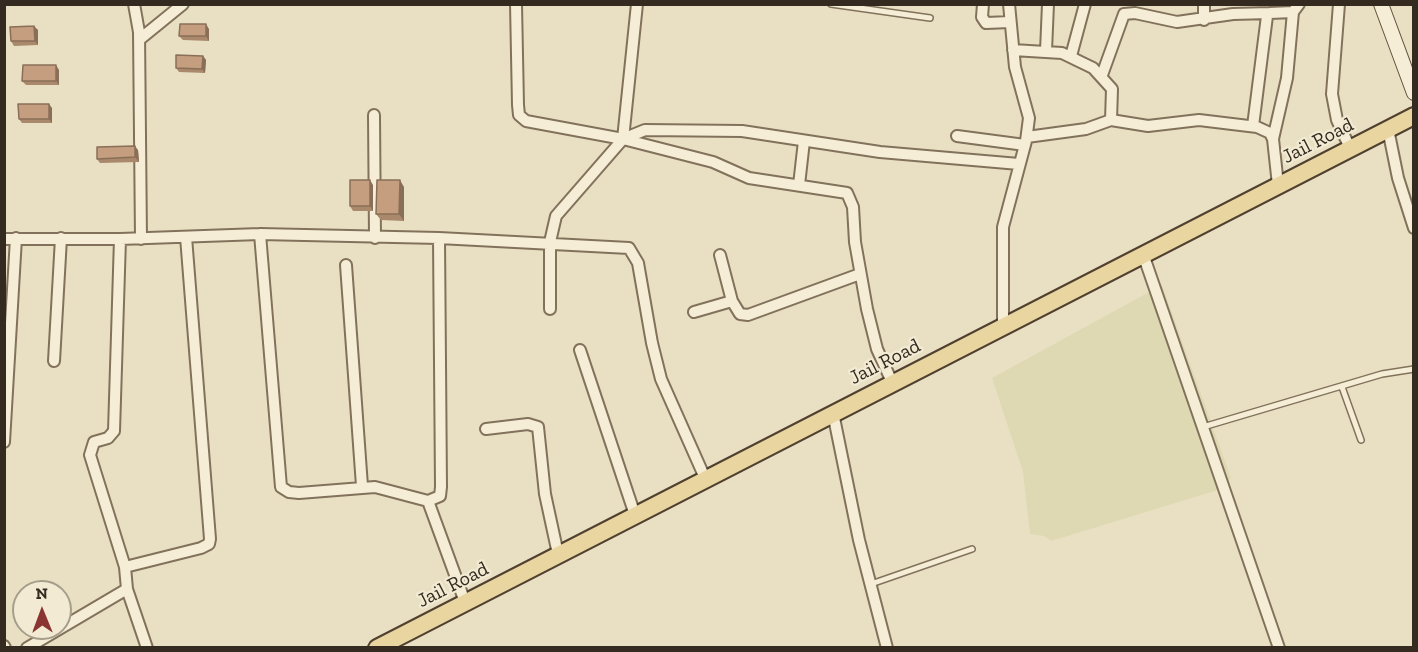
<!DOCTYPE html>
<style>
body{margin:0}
#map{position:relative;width:1418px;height:652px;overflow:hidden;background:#e9e0c4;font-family:"Zilla Slab",serif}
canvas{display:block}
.frame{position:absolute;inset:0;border:6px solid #342a1f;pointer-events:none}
.north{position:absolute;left:12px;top:580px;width:60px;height:60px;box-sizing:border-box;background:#f2ead3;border:2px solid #a69d8b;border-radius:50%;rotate:359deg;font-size:16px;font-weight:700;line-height:24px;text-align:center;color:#342a1f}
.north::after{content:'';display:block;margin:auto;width:21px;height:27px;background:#8b3532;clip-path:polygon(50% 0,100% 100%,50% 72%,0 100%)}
</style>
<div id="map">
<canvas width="1418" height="652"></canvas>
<div class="frame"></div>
<div class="north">N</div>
</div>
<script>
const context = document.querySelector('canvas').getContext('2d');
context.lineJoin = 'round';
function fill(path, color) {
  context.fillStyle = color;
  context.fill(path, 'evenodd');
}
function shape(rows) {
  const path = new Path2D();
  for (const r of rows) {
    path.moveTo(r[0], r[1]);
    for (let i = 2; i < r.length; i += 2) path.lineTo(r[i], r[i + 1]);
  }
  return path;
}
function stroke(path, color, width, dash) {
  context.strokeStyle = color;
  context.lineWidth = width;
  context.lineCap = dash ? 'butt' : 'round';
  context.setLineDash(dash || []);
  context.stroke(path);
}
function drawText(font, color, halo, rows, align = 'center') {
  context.font = font + ' "Zilla Slab",serif';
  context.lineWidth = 4.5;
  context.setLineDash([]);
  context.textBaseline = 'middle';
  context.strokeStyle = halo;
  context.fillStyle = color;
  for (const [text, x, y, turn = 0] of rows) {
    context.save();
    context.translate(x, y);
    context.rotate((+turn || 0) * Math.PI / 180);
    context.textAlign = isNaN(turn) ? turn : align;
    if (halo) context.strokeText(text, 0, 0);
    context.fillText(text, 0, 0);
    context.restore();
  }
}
fill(shape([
 [1162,285,1231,478,1221,489,1051,541,1044,536,1030,534,1023,472,992,378]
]), '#ded9b2');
const lane = shape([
 [831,4,930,18],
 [1342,387,1361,440],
 [1203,427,1382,374,1414,369],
 [871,584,972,549]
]);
const street = shape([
 [134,4,139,32,141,239],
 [516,4,518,105,519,115,526,121,623,139,713,162,749,178,847,193,853,207,855,242,867,309,877,349,892,382],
 [983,4,982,17,986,23,1010,22],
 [1204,4,1204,20],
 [1339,4,1332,94,1337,120,1350,148],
 [140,39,183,4],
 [1013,50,1062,53,1093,68,1112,89,1111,120],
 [1046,51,1048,4],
 [1071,56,1085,4],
 [1102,75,1124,14,1135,13,1177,22,1233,14,1270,13],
 [374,115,375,238],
 [1253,126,1267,16,1270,13,1293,12,1299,4],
 [1388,129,1398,178,1414,228],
 [957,136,1025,145],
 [1027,137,1086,129,1111,120,1148,126,1199,120,1257,127,1270,133,1273,139,1278,185],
 [623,139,637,4],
 [1273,139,1287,78,1293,12],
 [799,185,804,141],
 [260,234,281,487,289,492,299,493,375,487,428,501,440,496,441,487,439,238],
 [4,239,120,239],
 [1143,254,1279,648],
 [720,255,732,301,740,314,748,315,860,274],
 [346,265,362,486],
 [550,309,550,242,556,216,623,139,645,130,742,131,880,152,1019,164],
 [694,312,732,301],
 [1003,326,1003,227,1026,141,1029,118,1015,67,1009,4],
 [580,350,635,515],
 [54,361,61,238],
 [833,413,859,540,887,648],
 [486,429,528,424,538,427,545,494,558,554],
 [4,442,16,238],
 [428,501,465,602],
 [125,567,201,548,209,544,210,539,186,237],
 [4,646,5,648],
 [27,648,127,589],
 [147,648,127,589,125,567,90,455,94,442,108,438,114,431,120,239,260,234,439,238,629,248,638,263,652,343,661,379,705,478]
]);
const secondary = shape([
 [1381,4,1414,93]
]);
const primary = shape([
 [377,648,1414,116]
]);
stroke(lane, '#82725c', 8);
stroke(street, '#82725c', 14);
stroke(secondary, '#64533f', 16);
stroke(primary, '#504030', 20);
stroke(lane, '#f5edd6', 5);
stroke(street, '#f5edd6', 10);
stroke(secondary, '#f5edd6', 14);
stroke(primary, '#e9d59f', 16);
fill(shape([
 [209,29,209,41,183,40,179,36],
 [38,30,38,45,14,46,11,41],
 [203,56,206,60,205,73,179,72,176,68],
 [59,70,59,85,26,85,22,81],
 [52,108,52,123,22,123,19,119],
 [138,150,139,162,100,163,97,159],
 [373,185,373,211,353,211,350,206],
 [404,187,404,221,381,220,376,214]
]), '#a9886c');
fill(shape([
 [206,24,209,29,209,41,206,36],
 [34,26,38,30,38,45,35,41],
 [203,56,206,60,205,73,202,69],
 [56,65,59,70,59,85,56,81],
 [49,104,52,108,52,123,49,119],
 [135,146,138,150,139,162,135,157],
 [370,180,373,185,373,211,370,206],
 [400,180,404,187,404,221,399,214]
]), '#896f58');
const building = shape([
 [180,24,206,24,206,36,179,36,180,24],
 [34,26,35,41,11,41,10,27,34,26],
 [176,55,203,56,202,69,176,68,176,55],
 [23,65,56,65,56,81,22,81,23,65],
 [18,104,49,104,49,119,19,119,18,104],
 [135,146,135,157,97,159,97,147,135,146],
 [350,180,370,180,370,206,350,206,350,180],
 [377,180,400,180,399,214,376,214,377,180]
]);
fill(building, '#c49e7e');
stroke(building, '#896f58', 1.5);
drawText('20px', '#342a1f', '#f2ead3', [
 ["Jail Road",1318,141,-27],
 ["Jail Road",885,362,-27],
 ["Jail Road",453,585,-27]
]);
</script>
